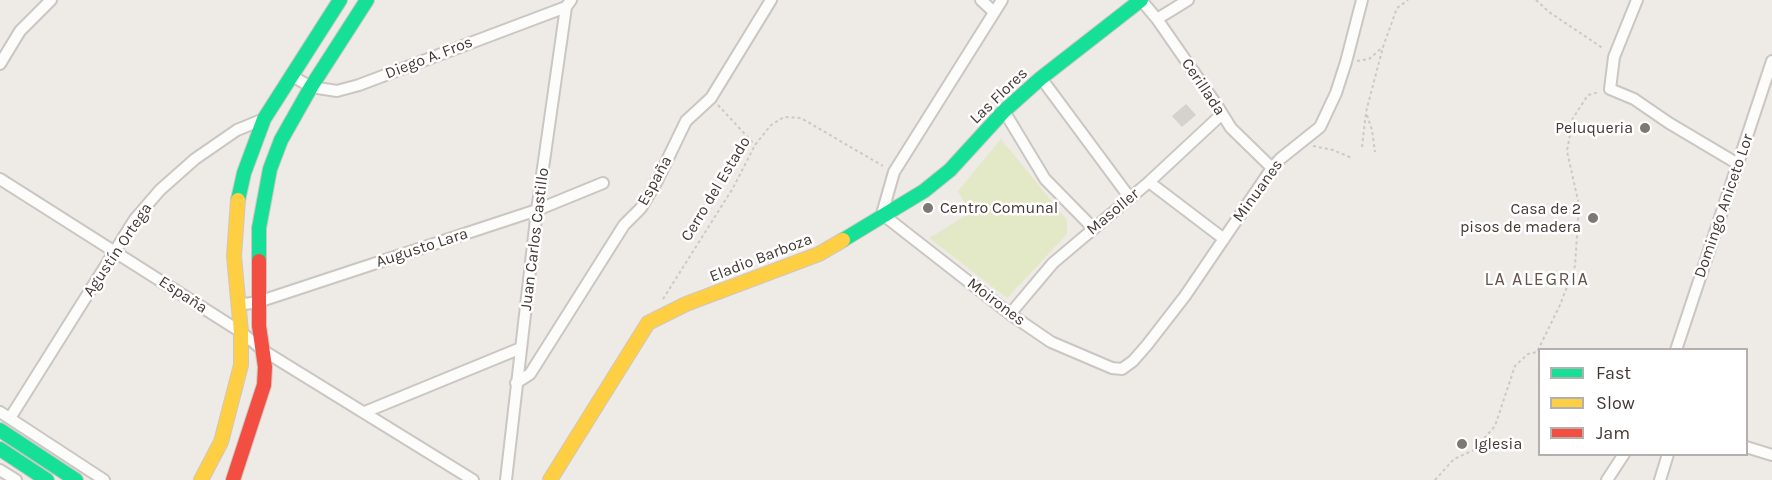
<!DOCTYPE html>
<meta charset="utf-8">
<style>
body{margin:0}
#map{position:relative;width:1772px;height:480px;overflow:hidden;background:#eeeae6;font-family:Karla,sans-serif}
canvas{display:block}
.legend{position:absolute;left:1538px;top:348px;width:210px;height:108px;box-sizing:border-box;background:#fff;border:2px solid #b4b0ad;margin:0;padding:8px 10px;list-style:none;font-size:18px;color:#433933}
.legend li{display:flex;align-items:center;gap:12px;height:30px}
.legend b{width:30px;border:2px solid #b4b0ad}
</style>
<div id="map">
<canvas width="1772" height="480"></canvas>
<ul class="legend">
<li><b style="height:8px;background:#16e098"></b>Fast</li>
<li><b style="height:8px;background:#ffcf43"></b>Slow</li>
<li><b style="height:8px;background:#f24e42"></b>Jam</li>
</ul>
</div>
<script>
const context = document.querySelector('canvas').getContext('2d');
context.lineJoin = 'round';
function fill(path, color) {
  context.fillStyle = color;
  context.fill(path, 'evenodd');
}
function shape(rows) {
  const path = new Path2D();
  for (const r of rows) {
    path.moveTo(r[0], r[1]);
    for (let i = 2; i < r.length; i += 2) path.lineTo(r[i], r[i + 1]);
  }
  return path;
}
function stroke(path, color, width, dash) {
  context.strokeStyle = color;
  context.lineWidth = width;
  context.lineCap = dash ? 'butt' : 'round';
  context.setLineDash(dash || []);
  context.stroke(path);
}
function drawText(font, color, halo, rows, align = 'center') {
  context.font = font + ' Karla,sans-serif';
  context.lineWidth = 5;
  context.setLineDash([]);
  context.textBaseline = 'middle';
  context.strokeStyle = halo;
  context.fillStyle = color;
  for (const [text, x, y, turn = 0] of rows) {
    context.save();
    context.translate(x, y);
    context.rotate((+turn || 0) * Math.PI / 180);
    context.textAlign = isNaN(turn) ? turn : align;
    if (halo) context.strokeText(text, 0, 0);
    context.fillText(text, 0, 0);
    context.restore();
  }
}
fill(shape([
 [1001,139,1067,220,1067,234,1007,298,929,238,970,213,958,191]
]), '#e3e8c6');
const building = shape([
 [1186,105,1195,115,1182,126,1173,116,1186,105]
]);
fill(building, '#d6d1cd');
stroke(building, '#d6d1cc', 1.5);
const street = shape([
 [981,0,994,12],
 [1002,0,894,172,882,214,1010,314,1051,342,1112,368,1122,369,1133,361,1147,345,1185,296,1272,168,1280,159,1320,127,1336,93,1346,62,1362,0],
 [1141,0,1157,19,1216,104,1231,128,1272,168],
 [1637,0,1614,57,1610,89,1634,99,1669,123,1738,164],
 [1157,19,1188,0],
 [0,64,20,31,51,0],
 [292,76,311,87,337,91,359,85,566,7],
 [1041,78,1130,198],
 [1004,111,1045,179,1093,228],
 [0,179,241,332,264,351,473,480],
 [1149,182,1224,239],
 [238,305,258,302,537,210,603,183],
 [1010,314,1053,263,1149,182,1222,114],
 [1676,350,1772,61],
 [516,383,530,374,624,225,641,208,657,181,686,121,711,98,771,0],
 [0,412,104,480],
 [365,412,521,348],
 [10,418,135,219,160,190,195,159,237,130,264,119],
 [1746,447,1772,455],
 [0,470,16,480],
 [506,480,537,210,566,7,571,0],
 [1607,480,1624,454],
 [1660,480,1668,454]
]);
const fast = shape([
 [238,200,244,173,264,119,340,0],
 [843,240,924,191,950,170,1004,111,1041,78,1141,0],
 [259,261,259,228,270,169,281,140,311,87,367,0],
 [0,430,76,480],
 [0,449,47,480]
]);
const slow = shape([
 [201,480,221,442,241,365,241,332,234,256,238,200],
 [550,480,648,323,686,304,819,254,843,240]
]);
const jam = shape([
 [233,480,264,385,265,367,259,326,259,261]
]);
stroke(street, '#cbc6c2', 14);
stroke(fast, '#cfc7bf', 16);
stroke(slow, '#cfc7bf', 16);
stroke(jam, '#cfc7bf', 16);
stroke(shape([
 [1536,0,1549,12,1604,49],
 [1357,61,1369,59,1383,47],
 [718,105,755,145],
 [1367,115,1372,130,1375,152],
 [1313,146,1333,150,1352,158],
 [1362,147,1366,112,1383,47,1397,8,1408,0],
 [663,299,733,188,755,145,771,125,784,117,801,118,883,166],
 [1435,480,1454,459,1474,450,1495,426,1515,366,1528,354,1537,352,1560,305,1575,266,1579,205,1567,151,1573,118,1588,95,1599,92]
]), '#ccc9c5', 2, [3, 3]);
stroke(street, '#fcfcfb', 10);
stroke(fast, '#16e098', 14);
stroke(slow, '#ffcf43', 14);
stroke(jam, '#f24e42', 14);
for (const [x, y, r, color] of [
 [1645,128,6,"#7f7772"],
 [928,208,6,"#7f7772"],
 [1593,218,6,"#7f7772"],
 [1462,444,6,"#7f7772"]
]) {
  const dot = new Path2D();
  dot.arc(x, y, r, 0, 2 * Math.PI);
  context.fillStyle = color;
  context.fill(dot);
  stroke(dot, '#fff', 2);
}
drawText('16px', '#433933', '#fff', [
 ["Diego A. Fros",429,58,-21],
 ["Cerillada",1203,87,56],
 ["Las Flores",999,96,-44],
 ["España",655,181,-61],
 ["Cerro del Estado",716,189,-59],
 ["Minuanes",1258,191,-54],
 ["Domingo Aniceto Lor",1724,206,-71],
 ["Masoller",1113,212,-40],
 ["Juan Carlos Castillo",535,239,-83],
 ["Augusto Lara",422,248,-18],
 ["Agustín Ortega",118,250,-56],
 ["Eladio Barboza",761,258,-21],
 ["España",183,295,33],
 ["Moirones",996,302,37]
]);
drawText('16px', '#433933', '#fff', [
 ["Peluqueria",1633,128],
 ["Centro Comunal",940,208,"left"],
 ["Casa de 2",1581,209],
 ["pisos de madera",1581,227],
 ["Iglesia",1474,444,"left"]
], 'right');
context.letterSpacing = '1.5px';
drawText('18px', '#66544b', '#fff', [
 ["LA ALEGRIA",1537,280]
]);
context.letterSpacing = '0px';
</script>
